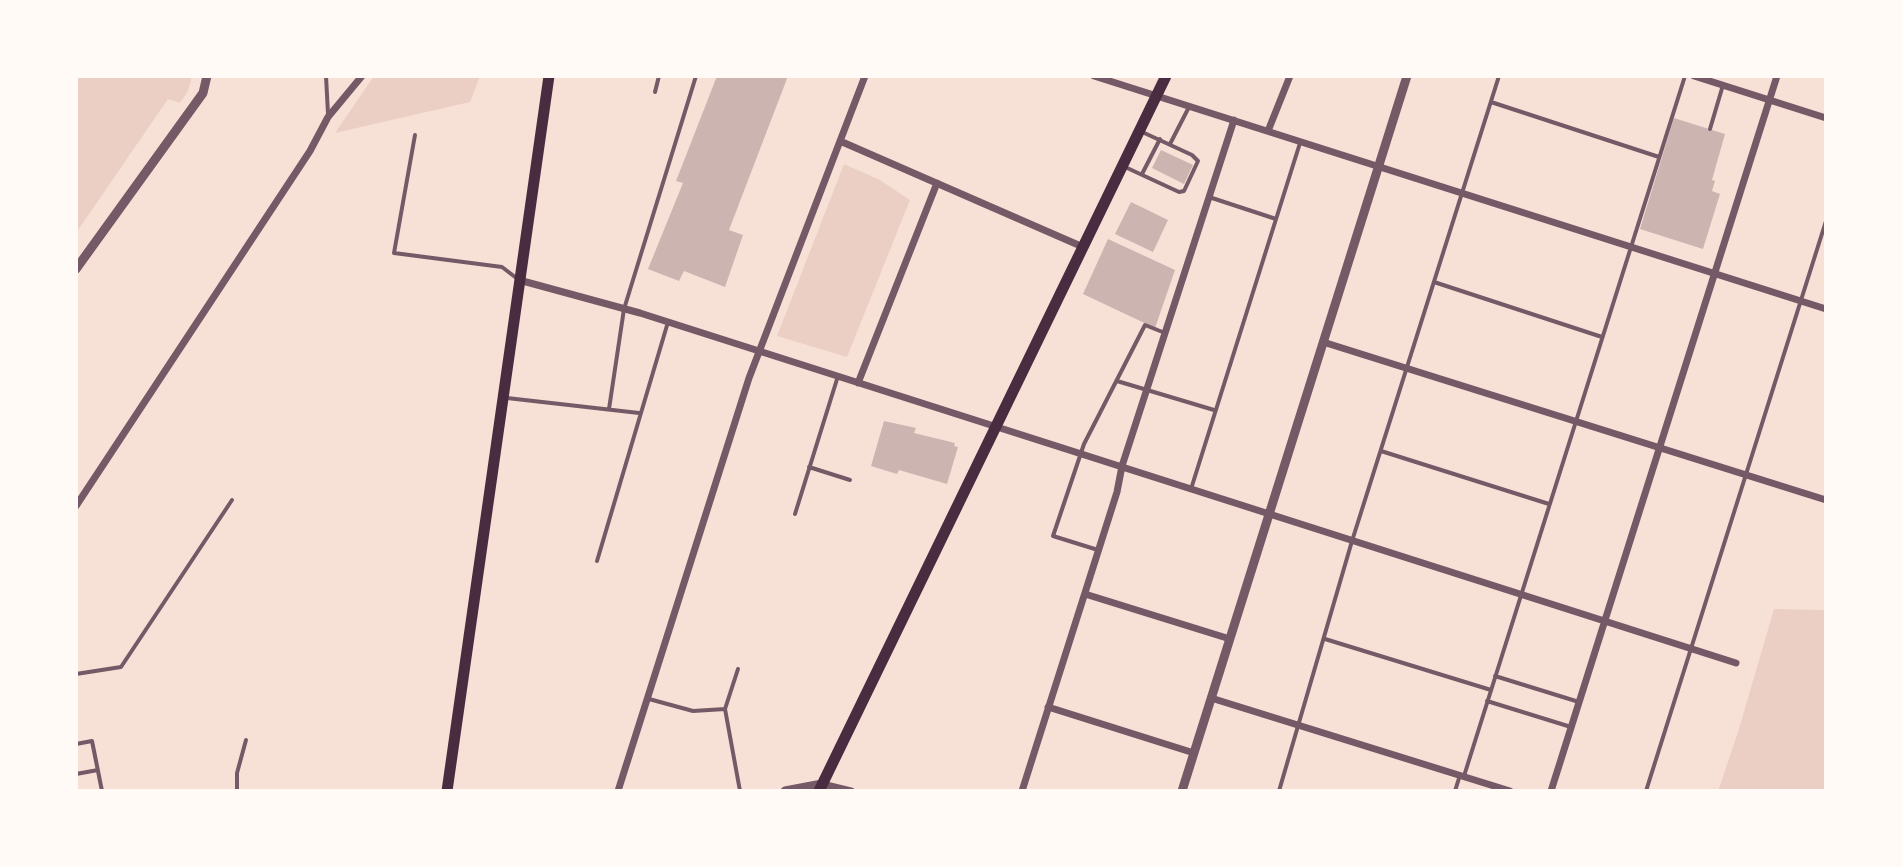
<!DOCTYPE html>
<style>
body{margin:0}
#map{position:relative;width:1902px;height:867px;overflow:hidden;background:#f7e1d7;font-family:Lora,serif}
canvas{display:block}
.frame{position:absolute;inset:0;border:78px solid #fffaf5;pointer-events:none}
</style>
<div id="map">
<canvas width="1902" height="867"></canvas>
<div class="frame"></div>
</div>
<script>
const context = document.querySelector('canvas').getContext('2d');
context.lineJoin = 'round';
function fill(path, color) {
  context.fillStyle = color;
  context.fill(path, 'evenodd');
}
function shape(rows) {
  const path = new Path2D();
  for (const r of rows) {
    path.moveTo(r[0], r[1]);
    for (let i = 2; i < r.length; i += 2) path.lineTo(r[i], r[i + 1]);
  }
  return path;
}
function stroke(path, color, width, dash) {
  context.strokeStyle = color;
  context.lineWidth = width;
  context.lineCap = dash ? 'butt' : 'round';
  context.setLineDash(dash || []);
  context.stroke(path);
}
fill(shape([
 [76,76,192,76,188,91,180,103,168,99,76,233],
 [374,76,480,76,470,102,335,133],
 [844,164,880,180,910,200,847,357,777,336],
 [1774,609,1826,610,1826,791,1718,791,1738,732]
]), '#ebcfc5');
fill(shape([
 [717,76,788,76,729,230,743,235,725,287,684,271,679,281,648,269,683,183,676,181],
 [1674,118,1725,134,1712,180,1715,181,1712,191,1720,194,1703,249,1640,229],
 [1161,150,1193,165,1184,184,1152,168],
 [1131,202,1168,220,1153,252,1115,234],
 [1108,239,1175,270,1155,328,1083,294],
 [884,421,916,428,914,433,955,443,954,446,958,447,947,484,899,470,897,474,871,466]
]), '#ccb4b1');
stroke(shape([
 [326,76,328,114],
 [655,92,659,76],
 [1491,102,1659,157],
 [1710,129,1723,85],
 [415,135,394,253,502,267,519,280],
 [1170,144,1189,107],
 [1125,167,1179,192,1184,191,1198,161,1192,155,1140,131],
 [1142,174,1160,139],
 [1209,197,1276,219],
 [1434,282,1602,337],
 [1117,381,1214,410],
 [507,398,639,413],
 [609,409,624,309,696,76],
 [1381,451,1549,504],
 [809,467,850,480],
 [1191,489,1300,143],
 [795,514,838,376],
 [1098,550,1053,536,1084,444,1145,325,1165,333],
 [597,561,668,322],
 [1325,639,1491,690],
 [738,669,725,709,740,791],
 [76,674,121,667,232,500],
 [1495,676,1579,702],
 [649,699,693,711,725,709],
 [1487,701,1571,727],
 [76,744,92,741,102,791],
 [76,774,98,770],
 [1464,776,1685,76],
 [237,791,237,773,246,740],
 [1279,791,1352,541,1499,76],
 [1455,791,1460,775],
 [1646,791,1826,221]
]), '#755966', 4);
stroke(shape([
 [1094,76,1826,309],
 [1694,76,1826,118],
 [1268,131,1290,76],
 [840,141,1083,247],
 [519,280,640,313,1736,663],
 [1323,342,1826,500],
 [858,383,937,183],
 [76,506,310,151,328,117,362,76],
 [1085,594,1230,639],
 [1211,698,1510,791],
 [1048,707,1194,753],
 [822,784,851,791],
 [618,791,749,378,865,76],
 [1022,791,1117,492,1122,466,1234,120],
 [1551,791,1777,76]
]), '#755966', 7);
stroke(shape([
 [76,269,203,93,207,76],
 [785,791,822,784],
 [1182,791,1407,76]
]), '#755966', 9);
stroke(shape([
 [447,791,549,76],
 [819,791,1166,76]
]), '#4a2c40', 11);
</script>
